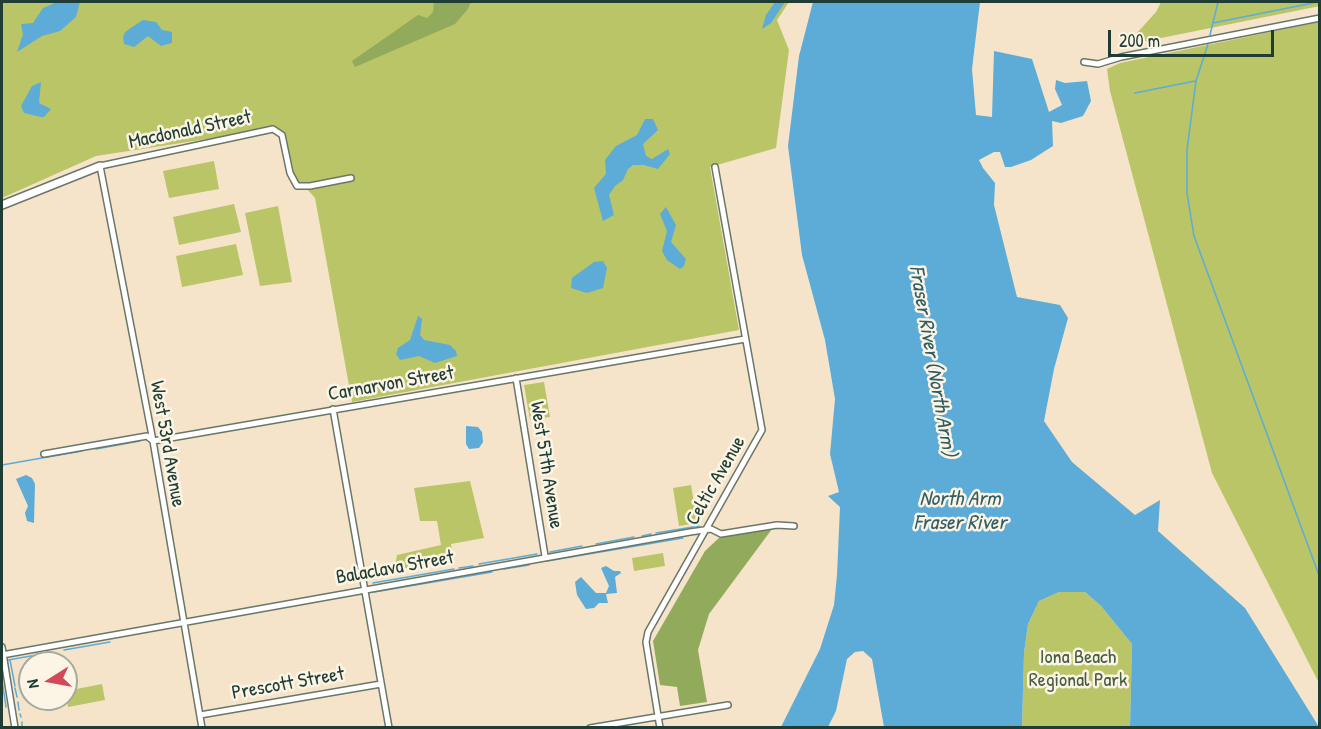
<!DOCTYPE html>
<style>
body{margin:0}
#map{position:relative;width:1321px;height:729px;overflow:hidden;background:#f6e4ca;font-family:"Patrick Hand",sans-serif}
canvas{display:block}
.frame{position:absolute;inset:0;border:3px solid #1f3d34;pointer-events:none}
.north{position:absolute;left:18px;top:651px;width:60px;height:60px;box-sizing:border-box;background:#fcf5e5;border:2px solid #a4ab9e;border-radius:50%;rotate:259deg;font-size:16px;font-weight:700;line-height:24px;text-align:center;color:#1f3d34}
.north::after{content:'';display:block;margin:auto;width:21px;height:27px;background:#d1495b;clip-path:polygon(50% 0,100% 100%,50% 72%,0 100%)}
.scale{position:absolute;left:1108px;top:30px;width:166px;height:27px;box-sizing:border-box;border:3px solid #1f3d34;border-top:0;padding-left:8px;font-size:18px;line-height:21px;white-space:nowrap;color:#1f3d34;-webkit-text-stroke:4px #fcf5e5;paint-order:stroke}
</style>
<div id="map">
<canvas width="1321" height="729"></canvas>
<div class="frame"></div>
<div class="north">N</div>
<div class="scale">200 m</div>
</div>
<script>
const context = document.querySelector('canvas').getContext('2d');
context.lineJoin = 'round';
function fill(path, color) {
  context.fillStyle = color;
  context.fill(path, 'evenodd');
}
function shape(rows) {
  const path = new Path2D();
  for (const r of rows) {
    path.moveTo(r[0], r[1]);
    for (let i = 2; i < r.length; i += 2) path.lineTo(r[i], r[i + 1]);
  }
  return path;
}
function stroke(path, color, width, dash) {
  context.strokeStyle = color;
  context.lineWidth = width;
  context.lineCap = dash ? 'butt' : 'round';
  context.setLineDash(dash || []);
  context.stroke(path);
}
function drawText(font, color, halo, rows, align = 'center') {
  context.font = font + ' "Patrick Hand",sans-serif';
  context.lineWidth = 5;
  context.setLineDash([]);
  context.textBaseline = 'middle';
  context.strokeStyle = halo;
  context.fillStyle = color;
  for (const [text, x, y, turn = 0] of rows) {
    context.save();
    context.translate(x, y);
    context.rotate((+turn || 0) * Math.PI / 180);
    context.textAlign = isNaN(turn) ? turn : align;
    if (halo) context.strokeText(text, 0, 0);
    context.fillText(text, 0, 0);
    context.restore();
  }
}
fill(shape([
 [2,2,789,2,777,20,789,50,776,148,710,167,739,330,352,402,315,198,305,187,292,181,282,135,273,129,96,156,2,198],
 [1161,2,1319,2,1320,6,1126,45,1156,12],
 [1319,22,1319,683,1212,473,1110,91,1107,69,1120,63],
 [214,161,219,189,169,198,163,171],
 [234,204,241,232,179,245,173,217],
 [278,206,292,282,260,286,245,213],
 [236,244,243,275,182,287,176,256],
 [544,382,550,417,530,420,524,385],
 [470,481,484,538,451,544,453,558,448,561,417,568,389,568,396,561,397,555,441,545,437,521,420,521,414,488],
 [691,485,697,523,679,526,673,488],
 [663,553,665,566,634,571,632,558],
 [1059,592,1085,592,1101,606,1132,644,1130,727,1022,728,1024,653,1028,624,1039,601],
 [102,684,105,700,68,707,66,691]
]), '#b9c567');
fill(shape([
 [434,2,471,2,468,9,455,24,355,67,352,61,418,15,427,18,433,12],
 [772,529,709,614,698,650,707,702,680,706,677,687,660,685,653,641,705,551,720,537]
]), '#92aa5c');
fill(shape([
 [57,2,80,2,76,17,60,31,42,36,17,52,23,34,21,24,33,23,43,8],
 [775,2,785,2,771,23,762,29,766,15],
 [813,2,980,2,972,69,976,115,992,117,994,51,1032,59,1049,112,1062,105,1055,89,1056,80,1065,83,1087,81,1091,101,1083,116,1061,123,1052,121,1053,146,1031,160,1011,167,1005,167,1000,152,994,152,979,160,983,168,995,183,994,205,1017,297,1060,305,1068,318,1054,369,1044,421,1072,462,1135,515,1160,500,1158,531,1245,608,1319,727,1130,727,1132,644,1101,606,1085,592,1059,592,1039,601,1028,624,1024,653,1022,727,884,727,872,659,863,651,855,652,847,659,836,711,828,727,781,727,820,649,834,605,837,575,840,507,828,496,839,492,830,454,835,399,825,340,802,255,788,146,799,56],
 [143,20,156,22,162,30,172,32,172,43,161,46,148,36,134,47,124,44,123,37,125,32],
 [41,82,39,103,51,109,44,117,41,117,24,113,21,106,32,86],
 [645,119,653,119,658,130,643,144,646,156,652,159,668,149,670,154,658,169,644,165,633,165,628,169,623,180,615,186,609,195,614,215,603,221,594,188,606,174,605,160,616,146,637,135],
 [666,207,676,225,671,242,686,259,684,266,680,269,667,260,662,251,667,231,660,214],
 [603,261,607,268,603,288,587,293,571,288,572,278,594,262],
 [418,316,422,319,420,335,424,340,450,345,456,351,457,356,435,363,419,356,400,360,396,354,398,348,410,340],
 [466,426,478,427,482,432,483,442,479,448,469,449,466,444],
 [26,475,32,478,35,484,34,523,27,521,25,513,28,506,16,479],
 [606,566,614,571,620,571,621,573,615,577,617,593,606,594,608,603,599,603,594,608,586,609,577,595,575,582,581,577,596,593,606,593,609,586,601,568]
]), '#5cacd7');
stroke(shape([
 [1213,23,1318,2],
 [1210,35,1218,2],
 [1208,44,1196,81,1187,150,1187,193,1194,236,1320,578],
 [1135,93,1195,81],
 [96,449,140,441],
 [2,465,82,451],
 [656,533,699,526],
 [642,536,651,534],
 [596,544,634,537],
 [550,552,582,546],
 [547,561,683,538],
 [479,564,537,554],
 [459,568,473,566],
 [504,569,529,565],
 [373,583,454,569],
 [374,592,492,572],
 [64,650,110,642],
 [8,660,48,653],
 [10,660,15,686],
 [2,680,6,707],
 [15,688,17,697],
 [18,702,19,710],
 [20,714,21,717],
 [22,722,22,728]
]), '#5cacd7', 1.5);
const minor = shape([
 [1084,62,1098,64,1121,57,1320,18],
 [516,378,545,556],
 [333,409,389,728],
 [44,454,147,436,153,441,745,339],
 [2,647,15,728],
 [2,655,690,532,711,529,721,534,777,525,794,526],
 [200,715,381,684],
 [202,728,153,441,100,166,273,129,282,135,290,173,297,186,310,186,351,178],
 [590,728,728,705],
 [660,728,646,642,648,632,762,430,715,167]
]);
const tertiary = shape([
 [2,205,100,166]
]);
stroke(minor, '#6a7768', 8);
stroke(tertiary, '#6a7768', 10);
stroke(minor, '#fff', 5);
stroke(tertiary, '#fff', 7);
drawText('20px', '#1f3d34', '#fcf5e5', [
 ["Macdonald Street",190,130,-12],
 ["Carnarvon Street",391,384,-10],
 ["West 53rd Avenue",167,444,80],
 ["West 57th Avenue",546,465,81],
 ["Celtic Avenue",716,481,-60],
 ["Balaclava Street",395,568,-10],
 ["Prescott Street",288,684,-10]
]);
drawText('20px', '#465f41', '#fcf5e5', [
 ["Iona Beach",1078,658],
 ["Regional Park",1078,681]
]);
drawText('italic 21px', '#315e65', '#fcf5e5', [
 ["Fraser River (North Arm)",932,361,80],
 ["North Arm",960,499],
 ["Fraser River",960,523]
]);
</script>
